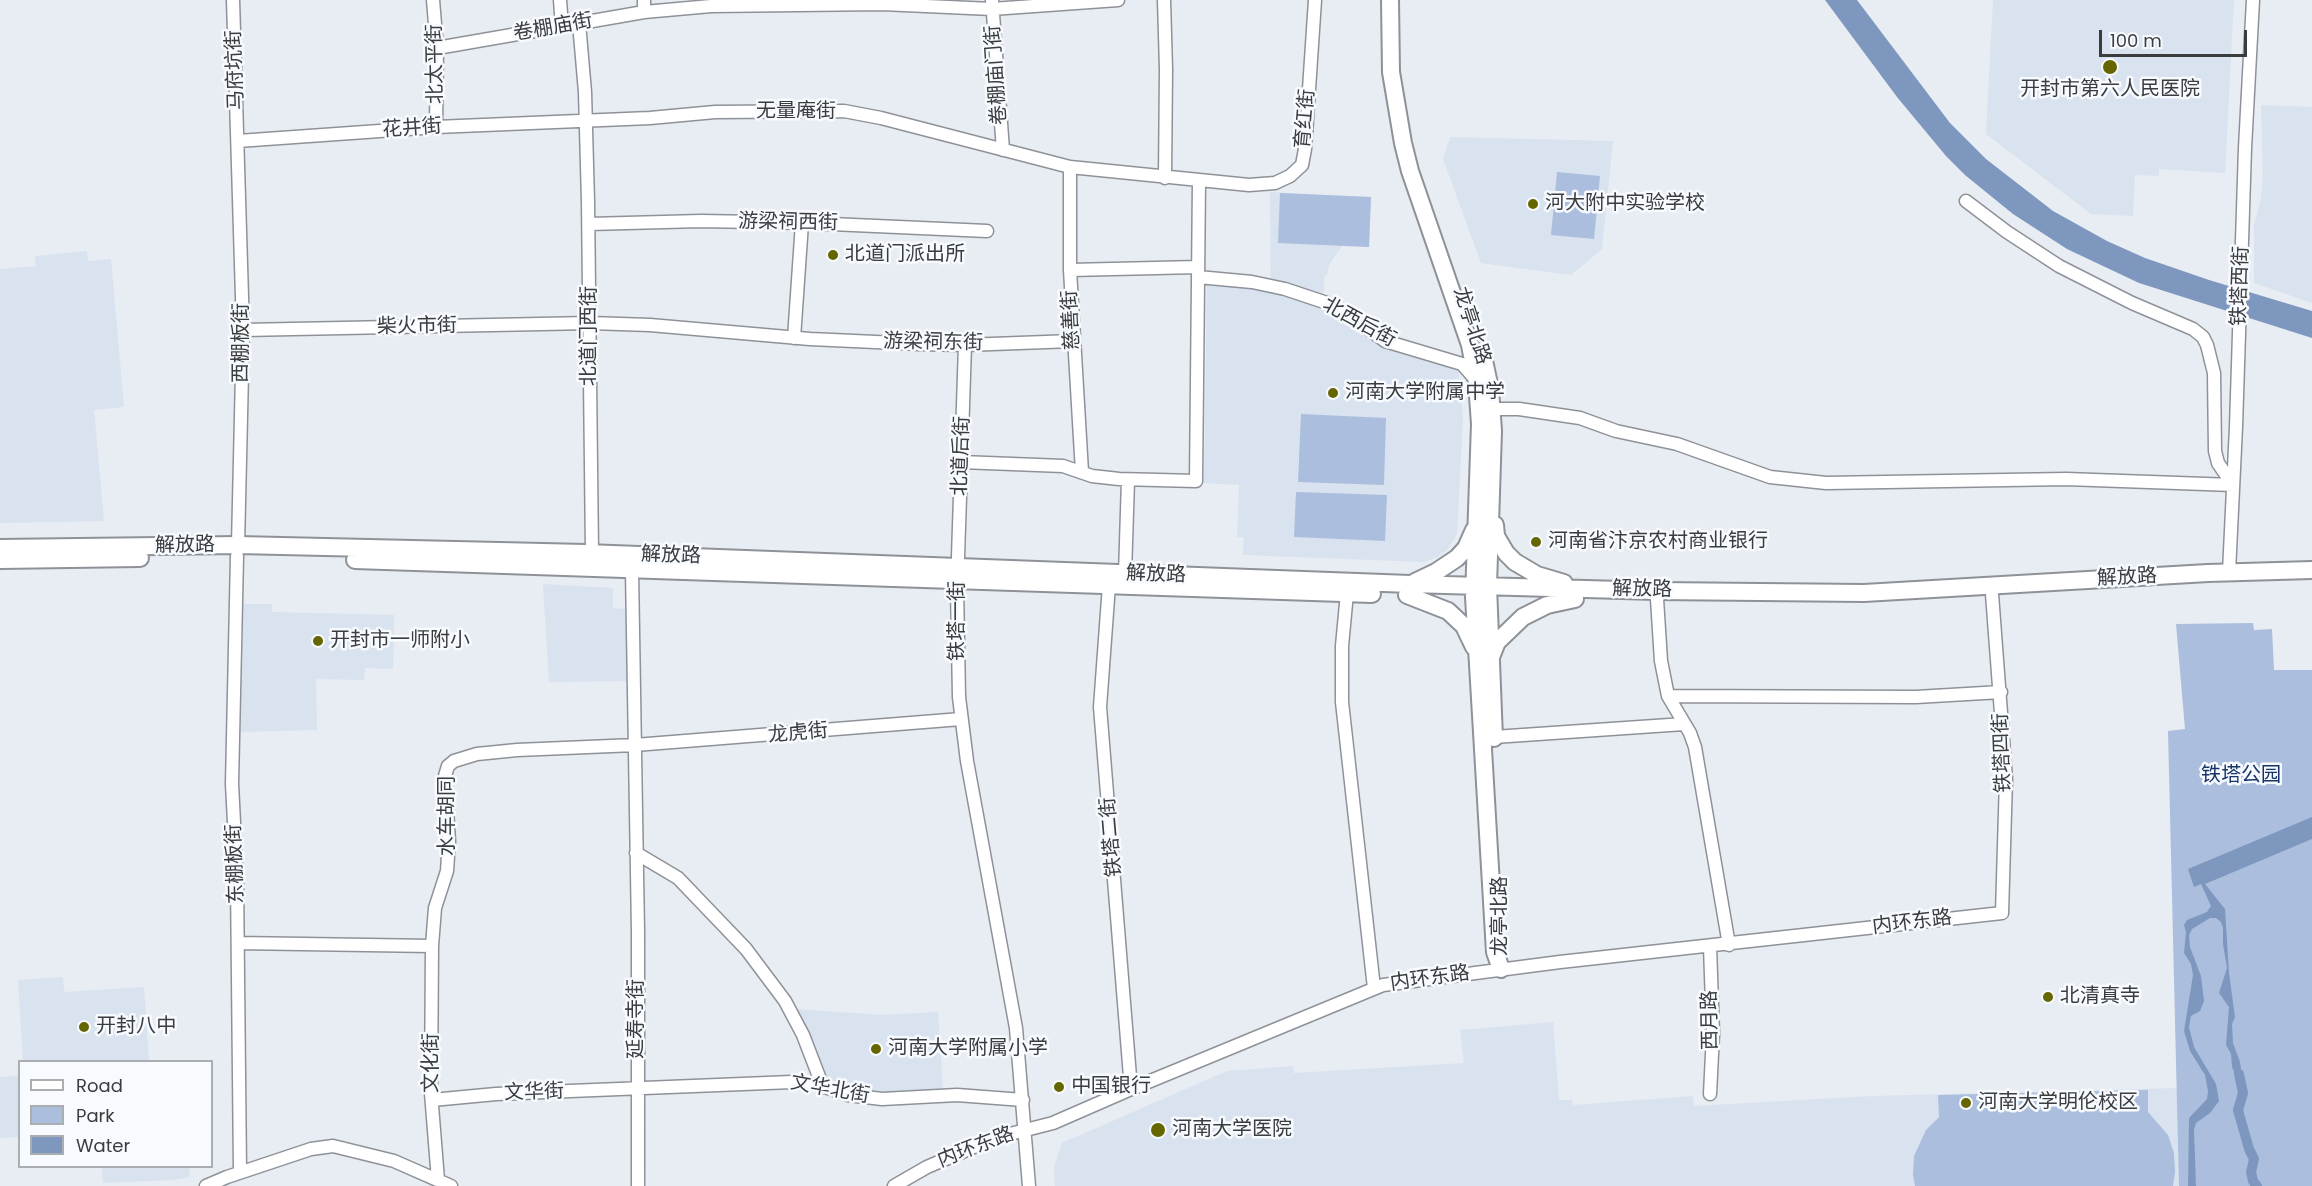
<!DOCTYPE html>
<meta charset="utf-8">
<style>
body{margin:0}
#map{position:relative;width:2312px;height:1186px;overflow:hidden;background:#e8ecf3;font-family:Poppins,sans-serif}
canvas{display:block}
.legend{position:absolute;left:18px;top:1060px;width:195px;height:108px;box-sizing:border-box;background:#f7fafe;border:2px solid #abaeb1;margin:0;padding:8px 10px;list-style:none;font-size:18px;color:#3a3c3e}
.legend li{display:flex;align-items:center;gap:12px;height:30px}
.legend b{width:30px;border:2px solid #abaeb1}
.scale{position:absolute;left:2099px;top:30px;width:148px;height:27px;box-sizing:border-box;border:3px solid #3a3c3e;border-top:0;padding-left:8px;font-size:18px;line-height:21px;white-space:nowrap;color:#3a3c3e;-webkit-text-stroke:4px #f7fafe;paint-order:stroke}
</style>
<div id="map">
<canvas width="2312" height="1186"></canvas>
<ul class="legend">
<li><b style="height:8px;background:#fff"></b>Road</li>
<li><b style="height:16px;background:#abbedd"></b>Park</li>
<li><b style="height:16px;background:#7e97bf"></b>Water</li>
</ul>
<div class="scale">100 m</div>
</div>
<script>
const context = document.querySelector('canvas').getContext('2d');
context.lineJoin = 'round';
function fill(path, color) {
  context.fillStyle = color;
  context.fill(path, 'evenodd');
}
function shape(rows) {
  const path = new Path2D();
  for (const r of rows) {
    path.moveTo(r[0], r[1]);
    for (let i = 2; i < r.length; i += 2) path.lineTo(r[i], r[i + 1]);
  }
  return path;
}
function stroke(path, color, width, dash) {
  context.strokeStyle = color;
  context.lineWidth = width;
  context.lineCap = dash ? 'butt' : 'round';
  context.setLineDash(dash || []);
  context.stroke(path);
}
function drawText(font, color, halo, rows, align = 'center') {
  context.font = font + ' Poppins,"Noto Sans SC",sans-serif';
  context.lineWidth = 5;
  context.setLineDash([]);
  context.textBaseline = 'middle';
  context.strokeStyle = halo;
  context.fillStyle = color;
  for (const [text, x, y, turn = 0] of rows) {
    context.save();
    context.translate(x, y);
    context.rotate((+turn || 0) * Math.PI / 180);
    context.textAlign = isNaN(turn) ? turn : align;
    if (halo) context.strokeText(text, 0, 0);
    context.fillText(text, 0, 0);
    context.restore();
  }
}
fill(shape([
 [1993,0,2234,0,2225,173,2159,169,2159,176,2135,175,2133,216,2091,214,1986,134],
 [2261,105,2312,107,2312,303,2254,283,2254,225,2261,198,2263,177],
 [1450,137,1613,141,1602,249,1571,275,1481,263,1443,159],
 [1270,192,1371,197,1369,247,1342,246,1329,265,1327,275,1324,276,1324,293,1315,292,1314,306,1336,311,1354,324,1366,337,1387,347,1458,367,1463,419,1457,534,1448,549,1437,557,1424,562,1243,555,1244,537,1237,537,1239,485,1204,483,1207,285,1254,288,1271,292],
 [87,251,88,261,111,259,124,407,94,410,104,521,0,523,0,269,36,266,35,256],
 [543,584,613,588,613,608,626,609,628,681,549,682],
 [243,604,272,604,272,612,394,615,393,669,365,668,364,680,316,679,317,730,241,732],
 [63,977,64,992,144,987,149,1061,23,1061,18,980],
 [797,1009,881,1015,938,1012,943,1090,877,1093,825,1080,797,1017],
 [1553,1022,1559,1100,1572,1100,1573,1105,1693,1096,1694,1106,1873,1096,2177,1088,2179,1186,1055,1186,1054,1167,1062,1143,1227,1071,1293,1066,1294,1073,1464,1063,1460,1030],
 [19,1075,19,1137,0,1138,0,1077],
 [102,1167,189,1167,190,1177,173,1180,103,1183]
]), '#d9e2ef');
fill(shape([
 [1557,172,1600,176,1594,239,1551,235],
 [1280,193,1371,197,1369,247,1278,243],
 [1301,414,1386,418,1384,485,1298,482],
 [1296,492,1387,495,1385,541,1294,537],
 [2253,623,2254,630,2272,629,2274,670,2312,670,2312,1186,2179,1186,2168,731,2185,729,2176,624],
 [2148,1090,2148,1112,2168,1135,2174,1153,2175,1172,2173,1186,1915,1186,1913,1175,1914,1156,1926,1130,1939,1117,1938,1095]
]), '#abbedd');
fill(shape([
 [1825,0,1857,0,1950,123,1986,159,2053,211,2107,241,2145,258,2209,280,2312,311,2312,338,2139,283,2067,249,2013,214,1965,175,1946,156,1897,97],
 [2312,817,2312,839,2205,884,2225,909,2229,973,2235,1017,2232,1024,2233,1043,2240,1062,2241,1069,2239,1074,2235,1074,2232,1067,2231,1054,2226,1045,2229,1007,2219,993,2227,968,2223,944,2223,928,2221,922,2216,918,2210,918,2192,929,2189,935,2190,947,2201,976,2204,1001,2200,1011,2191,1016,2189,1027,2194,1047,2216,1084,2219,1101,2210,1113,2196,1123,2194,1130,2196,1186,2188,1186,2189,1118,2207,1099,2208,1091,2205,1075,2190,1051,2184,1031,2193,975,2191,964,2184,953,2186,932,2184,925,2187,920,2207,912,2211,906,2201,884,2194,887,2188,869]
]), '#7e97bf');
stroke(shape([
 [2239,1074,2243,1093,2238,1110,2249,1149,2254,1159,2251,1172,2253,1181,2257,1186]
]), '#7e97bf', 10);
const minor = shape([
 [233,0,243,330,238,545],
 [433,0,437,48,436,127],
 [560,0,562,27],
 [992,0,1003,150],
 [1164,0,1166,69,1165,178],
 [644,12,644,0],
 [579,23,585,92,588,202,592,553],
 [437,48,644,12,711,6,882,4,992,9,1118,0],
 [238,141,436,127,650,118,715,112,844,111,881,118,1070,167,1249,185,1275,183,1290,176,1302,165,1305,149,1315,0],
 [1070,167,1070,270,1082,472],
 [1966,201,2007,232,2059,266,2132,303,2193,329,2203,337,2207,345,2214,373,2215,451,2218,463,2233,485],
 [589,224,701,221,809,223,987,231],
 [1070,270,1198,267],
 [1198,277,1252,282,1285,289,1324,302,1346,313,1385,341,1462,364,1477,381],
 [243,330,590,323,650,325,810,339,919,344,965,345,1073,341],
 [794,338,802,223],
 [965,345,957,587,959,697,967,761,1016,1028,1029,1186],
 [1492,409,1519,409,1580,418,1616,431,1677,444,1770,477,1826,483,2066,479,2233,485],
 [961,462,1063,466,1092,476,1119,479,1196,481,1199,181],
 [237,556,232,784,237,880,240,1172],
 [632,571,638,932,638,1186],
 [2229,572,2236,427,2245,148,2253,0],
 [1125,574,1128,480],
 [1109,585,1100,707,1131,1089],
 [1347,593,1342,646,1342,702,1374,988],
 [1657,599,1661,661,1668,696,1690,733,1695,747,1729,945],
 [1668,696,1916,697,2001,692],
 [1494,737,1684,724],
 [636,853,678,878,746,949,785,1001,803,1035,823,1087],
 [238,943,432,946],
 [1710,946,1713,1034,1710,1094],
 [432,1100,496,1094,792,1082,816,1084,848,1095,882,1099,957,1095,1023,1100],
 [438,1180,431,1093,432,946,435,908,447,871,449,841,445,776,448,766,454,761,477,754,517,750,635,745,961,719],
 [206,1186,227,1177,311,1149,333,1146,394,1161,451,1186],
 [894,1186,927,1167,983,1143,1014,1133,1053,1123,1131,1089,1383,985,1560,962,2002,913,2006,779,1992,594]
]);
const major = shape([
 [1390,0,1391,72,1403,143,1410,171,1470,345,1477,382,1480,424,1474,597,1495,952,1501,969],
 [1482,351,1490,389,1493,431,1488,586,1494,738],
 [1495,525,1496,536,1506,553,1515,562,1537,575,1564,583],
 [0,548,238,545,586,553,1410,584,1656,591,1864,593,2208,573,2312,570],
 [0,560,140,558],
 [355,560,1372,594],
 [1415,582,1436,572,1457,558,1466,548,1474,530],
 [1407,595,1448,611,1464,626,1474,647],
 [1491,657,1497,642,1523,617,1547,605,1575,599]
]);
stroke(minor, '#8e9298', 15);
stroke(major, '#8e9298', 20);
stroke(minor, '#fff', 12);
stroke(major, '#fff', 16);
for (const [x, y, r, color] of [
 [2110,67,8,"#656600"],
 [1533,204,6,"#656600"],
 [833,255,6,"#656600"],
 [1333,393,6,"#656600"],
 [1536,542,6,"#656600"],
 [318,641,6,"#656600"],
 [2048,997,6,"#656600"],
 [84,1027,6,"#656600"],
 [876,1049,6,"#656600"],
 [1059,1087,6,"#656600"],
 [1966,1103,6,"#656600"],
 [1158,1130,8,"#656600"]
]) {
  const dot = new Path2D();
  dot.arc(x, y, r, 0, 2 * Math.PI);
  context.fillStyle = color;
  context.fill(dot);
  stroke(dot, '#f7fafe', 2);
}
drawText('20px', '#3a3c3e', '#f7fafe', [
 ["卷棚庙街",553,28,-10],
 ["北太平街",436,64,-91],
 ["马府坑街",236,70,-92],
 ["卷棚庙门街",997,75,-94],
 ["无量庵街",796,112],
 ["育红街",1306,119,-85],
 ["花井街",412,129,-4],
 ["游梁祠西街",788,223,1],
 ["铁塔西街",2241,286,-88],
 ["慈善街",1072,320,-93],
 ["北西后街",1359,323,29],
 ["龙亭北路",1471,326,72],
 ["柴火市街",417,327,-1],
 ["北道门西街",590,336,-90],
 ["西棚板街",242,343,-90],
 ["游梁祠东街",933,343,1],
 ["北道后街",962,456,-88],
 ["解放路",185,546,-1],
 ["解放路",671,556,2],
 ["解放路",1156,575,2],
 ["解放路",2127,578,-3],
 ["解放路",1642,590,1],
 ["铁塔一街",958,621,-90],
 ["龙虎街",798,734,-5],
 ["铁塔四街",2003,753,-92],
 ["水车胡同",448,816,-90],
 ["铁塔二街",1112,837,-95],
 ["东棚板街",236,864,-92],
 ["龙亭北路",1501,916,-90],
 ["内环东路",1912,923,-7],
 ["内环东路",1430,979,-8],
 ["延寿寺街",637,1019,-90],
 ["西月路",1711,1020,-91],
 ["文化街",432,1063,-90],
 ["文华北街",830,1090,10],
 ["文华街",534,1093,-2],
 ["内环东路",976,1148,-21]
]);
drawText('20px', '#3a3c3e', '#f7fafe', [
 ["开封市第六人民医院",2110,90,"center"],
 ["河大附中实验学校",1545,204],
 ["北道门派出所",845,255],
 ["河南大学附属中学",1345,393],
 ["河南省汴京农村商业银行",1548,542],
 ["开封市一师附小",330,641],
 ["北清真寺",2060,997],
 ["开封八中",96,1027],
 ["河南大学附属小学",888,1049],
 ["中国银行",1071,1087],
 ["河南大学明伦校区",1978,1103],
 ["河南大学医院",1172,1130]
], 'left');
drawText('20px', '#183568', '#f7fafe', [
 ["铁塔公园",2241,776]
]);
</script>
